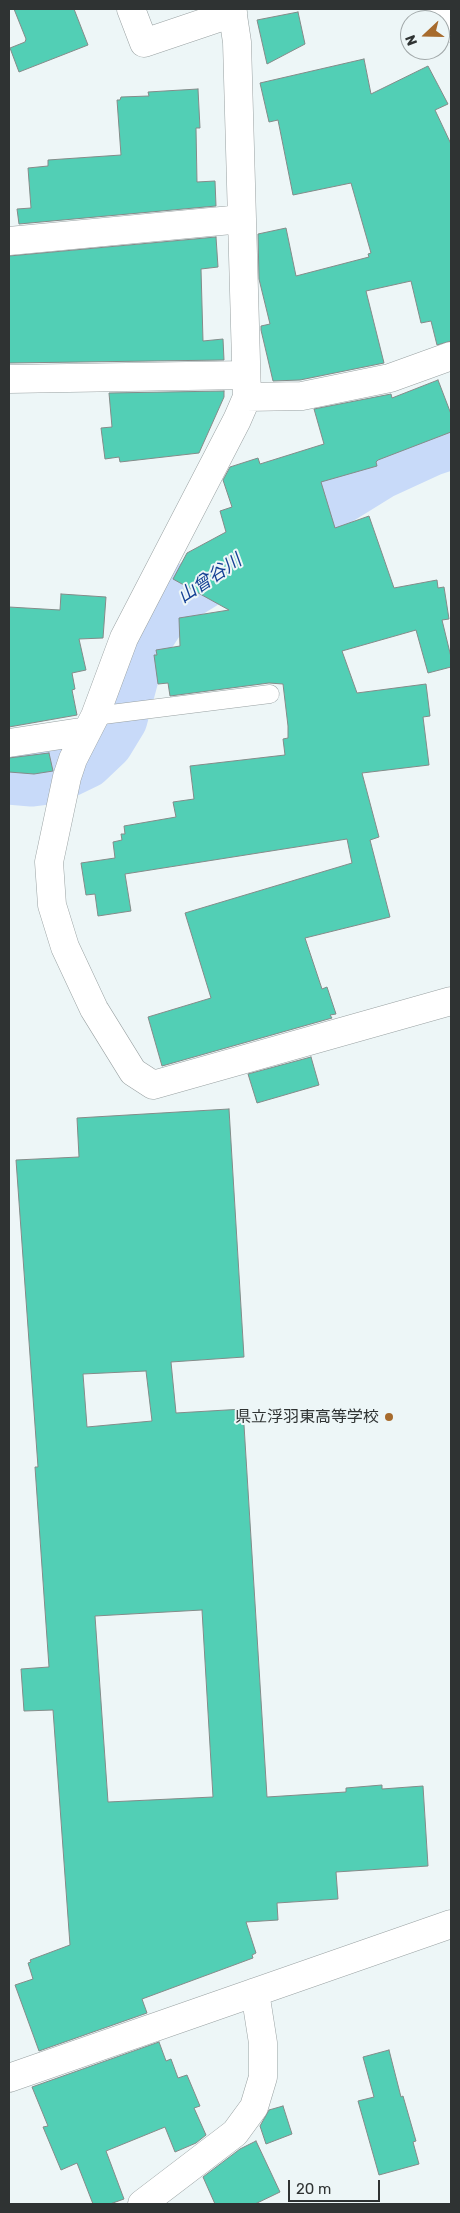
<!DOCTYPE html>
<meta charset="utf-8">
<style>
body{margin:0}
#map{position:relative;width:460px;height:2213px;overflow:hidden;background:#edf6f7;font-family:Rubik,sans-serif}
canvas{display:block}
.frame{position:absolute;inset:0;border:10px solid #2f3333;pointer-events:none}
.north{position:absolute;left:400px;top:10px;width:50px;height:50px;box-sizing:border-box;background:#edf6f7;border:1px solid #a1a8a9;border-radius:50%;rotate:249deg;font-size:14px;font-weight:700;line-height:20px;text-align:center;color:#2f3333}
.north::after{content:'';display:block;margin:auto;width:18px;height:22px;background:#a76b2d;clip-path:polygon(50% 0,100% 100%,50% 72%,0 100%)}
.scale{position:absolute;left:288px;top:2180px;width:92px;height:22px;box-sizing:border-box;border:2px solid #2f3333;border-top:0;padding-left:6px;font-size:15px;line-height:18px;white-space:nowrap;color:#2f3333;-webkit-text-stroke:4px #edf6f7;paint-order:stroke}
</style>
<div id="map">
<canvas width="460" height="2213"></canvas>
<div class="frame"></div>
<div class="north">N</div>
<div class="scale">20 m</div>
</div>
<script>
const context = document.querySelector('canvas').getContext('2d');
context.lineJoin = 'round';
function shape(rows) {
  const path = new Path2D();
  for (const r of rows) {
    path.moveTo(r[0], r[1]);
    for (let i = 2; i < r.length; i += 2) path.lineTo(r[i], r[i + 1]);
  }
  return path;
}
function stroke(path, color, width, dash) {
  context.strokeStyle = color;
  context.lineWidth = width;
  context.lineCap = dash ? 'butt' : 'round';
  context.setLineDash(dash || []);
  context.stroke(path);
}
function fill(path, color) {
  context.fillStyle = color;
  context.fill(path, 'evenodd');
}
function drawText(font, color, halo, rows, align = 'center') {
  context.font = font + ' Rubik,"Noto Sans JP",sans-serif';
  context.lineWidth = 4;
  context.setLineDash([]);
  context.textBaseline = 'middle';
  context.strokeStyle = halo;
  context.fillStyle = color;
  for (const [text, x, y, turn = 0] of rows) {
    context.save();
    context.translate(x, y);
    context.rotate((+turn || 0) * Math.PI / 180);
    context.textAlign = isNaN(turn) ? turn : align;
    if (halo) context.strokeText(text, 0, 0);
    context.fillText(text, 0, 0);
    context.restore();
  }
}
stroke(shape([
 [9,777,32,779,55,776,86,761,106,742,120,719,139,648,158,619,183,594,380,472,430,449,451,442]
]), '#c8daf9', 55);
const building = shape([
 [14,9,74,9,88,45,19,72,10,48,25,42,26,39,14,9],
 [298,12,305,44,267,64,257,20,298,12],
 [364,59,371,94,428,66,448,104,435,110,451,144,451,341,437,345,431,321,421,323,411,281,366,291,384,363,300,380,273,381,261,330,261,326,270,324,259,279,258,234,286,228,296,276,369,257,368,254,371,253,351,183,293,195,278,120,269,122,260,83,364,59],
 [198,89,200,128,196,128,197,182,215,181,216,206,19,224,17,209,31,208,28,168,48,166,48,160,121,155,117,100,120,100,121,97,149,96,148,92,198,89],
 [216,237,218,267,201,269,203,341,223,339,224,360,9,363,9,256,216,237],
 [438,380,451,414,451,432,378,460,376,462,377,466,321,482,335,528,369,516,394,588,437,580,438,588,444,587,449,619,442,620,451,657,451,667,428,673,416,630,342,651,357,693,426,684,430,716,423,717,429,765,362,773,379,837,370,840,390,917,305,938,322,989,327,987,336,1014,330,1015,332,1018,162,1066,148,1017,211,998,185,913,352,863,347,839,125,874,131,911,98,916,95,894,86,895,81,863,115,858,113,842,122,840,121,834,125,834,124,826,176,817,173,802,194,799,190,766,285,755,283,739,288,738,288,726,283,684,269,683,170,696,168,683,158,684,154,655,157,655,156,650,180,646,179,618,229,610,173,579,187,553,226,532,220,511,232,507,223,480,230,467,258,458,260,464,324,444,314,409,391,394,392,398,438,380],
 [224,391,224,397,199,453,120,462,119,457,105,459,101,428,112,427,109,393,224,391],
 [61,594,106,597,103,638,79,639,86,670,72,673,75,689,72,690,77,715,9,727,9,607,60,610,61,594],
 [49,753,53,771,34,774,9,772,9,758,49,753],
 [311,1057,319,1085,257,1103,248,1074,311,1057],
 [229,1109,244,1357,171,1362,176,1413,243,1409,267,1797,346,1792,346,1788,382,1785,382,1789,423,1786,428,1866,336,1872,338,1899,277,1903,278,1920,246,1922,256,1953,252,1955,253,1958,142,1999,147,2013,39,2051,15,1985,33,1979,28,1963,31,1962,30,1960,70,1945,53,1710,24,1711,21,1669,49,1667,35,1467,38,1467,16,1160,79,1157,77,1118,229,1109],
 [146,1371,152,1421,87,1427,83,1374,146,1371],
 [202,1610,213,1797,108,1802,95,1616,202,1610],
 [159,2042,166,2061,171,2059,178,2078,187,2075,200,2106,194,2108,206,2135,196,2143,175,2152,165,2127,106,2151,124,2199,110,2204,93,2204,77,2163,61,2170,43,2127,48,2126,32,2087,159,2042],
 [389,2050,401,2097,403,2096,416,2141,413,2142,419,2164,379,2175,358,2101,374,2097,363,2057,389,2050],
 [283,2106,292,2134,266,2144,260,2126,269,2110,283,2106],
 [256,2141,280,2192,255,2204,215,2204,203,2177,240,2149,256,2141]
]);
fill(building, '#52cfb5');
stroke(building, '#848b89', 1);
const lane = shape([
 [95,716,270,694]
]);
const street = shape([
 [131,9,144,43,233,13],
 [232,9,237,42,247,397,237,420,124,638,95,716,73,759,67,777,49,862,52,905,65,947,94,1009,133,1072,153,1085,451,1001],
 [441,9,451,28],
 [9,241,242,219],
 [9,379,246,375],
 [247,397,302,396,390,378,451,356],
 [9,743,87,731],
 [9,2078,451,1924],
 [142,2204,235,2133,254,2107,263,2077,263,2043,255,1992]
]);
stroke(lane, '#99a1a2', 19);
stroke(street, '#99a1a2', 29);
stroke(lane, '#fff', 18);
stroke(street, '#fff', 28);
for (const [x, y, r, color] of [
 [389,1417,5,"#a76b2d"]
]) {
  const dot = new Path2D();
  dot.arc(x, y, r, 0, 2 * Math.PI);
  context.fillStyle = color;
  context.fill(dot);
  stroke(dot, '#edf6f7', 2);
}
drawText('16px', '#2f3333', '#edf6f7', [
 ["県立浮羽東高等学校",379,1417]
], 'right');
drawText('italic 18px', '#144094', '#edf6f7', [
 ["山曾谷川",210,579,-34]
]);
</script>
